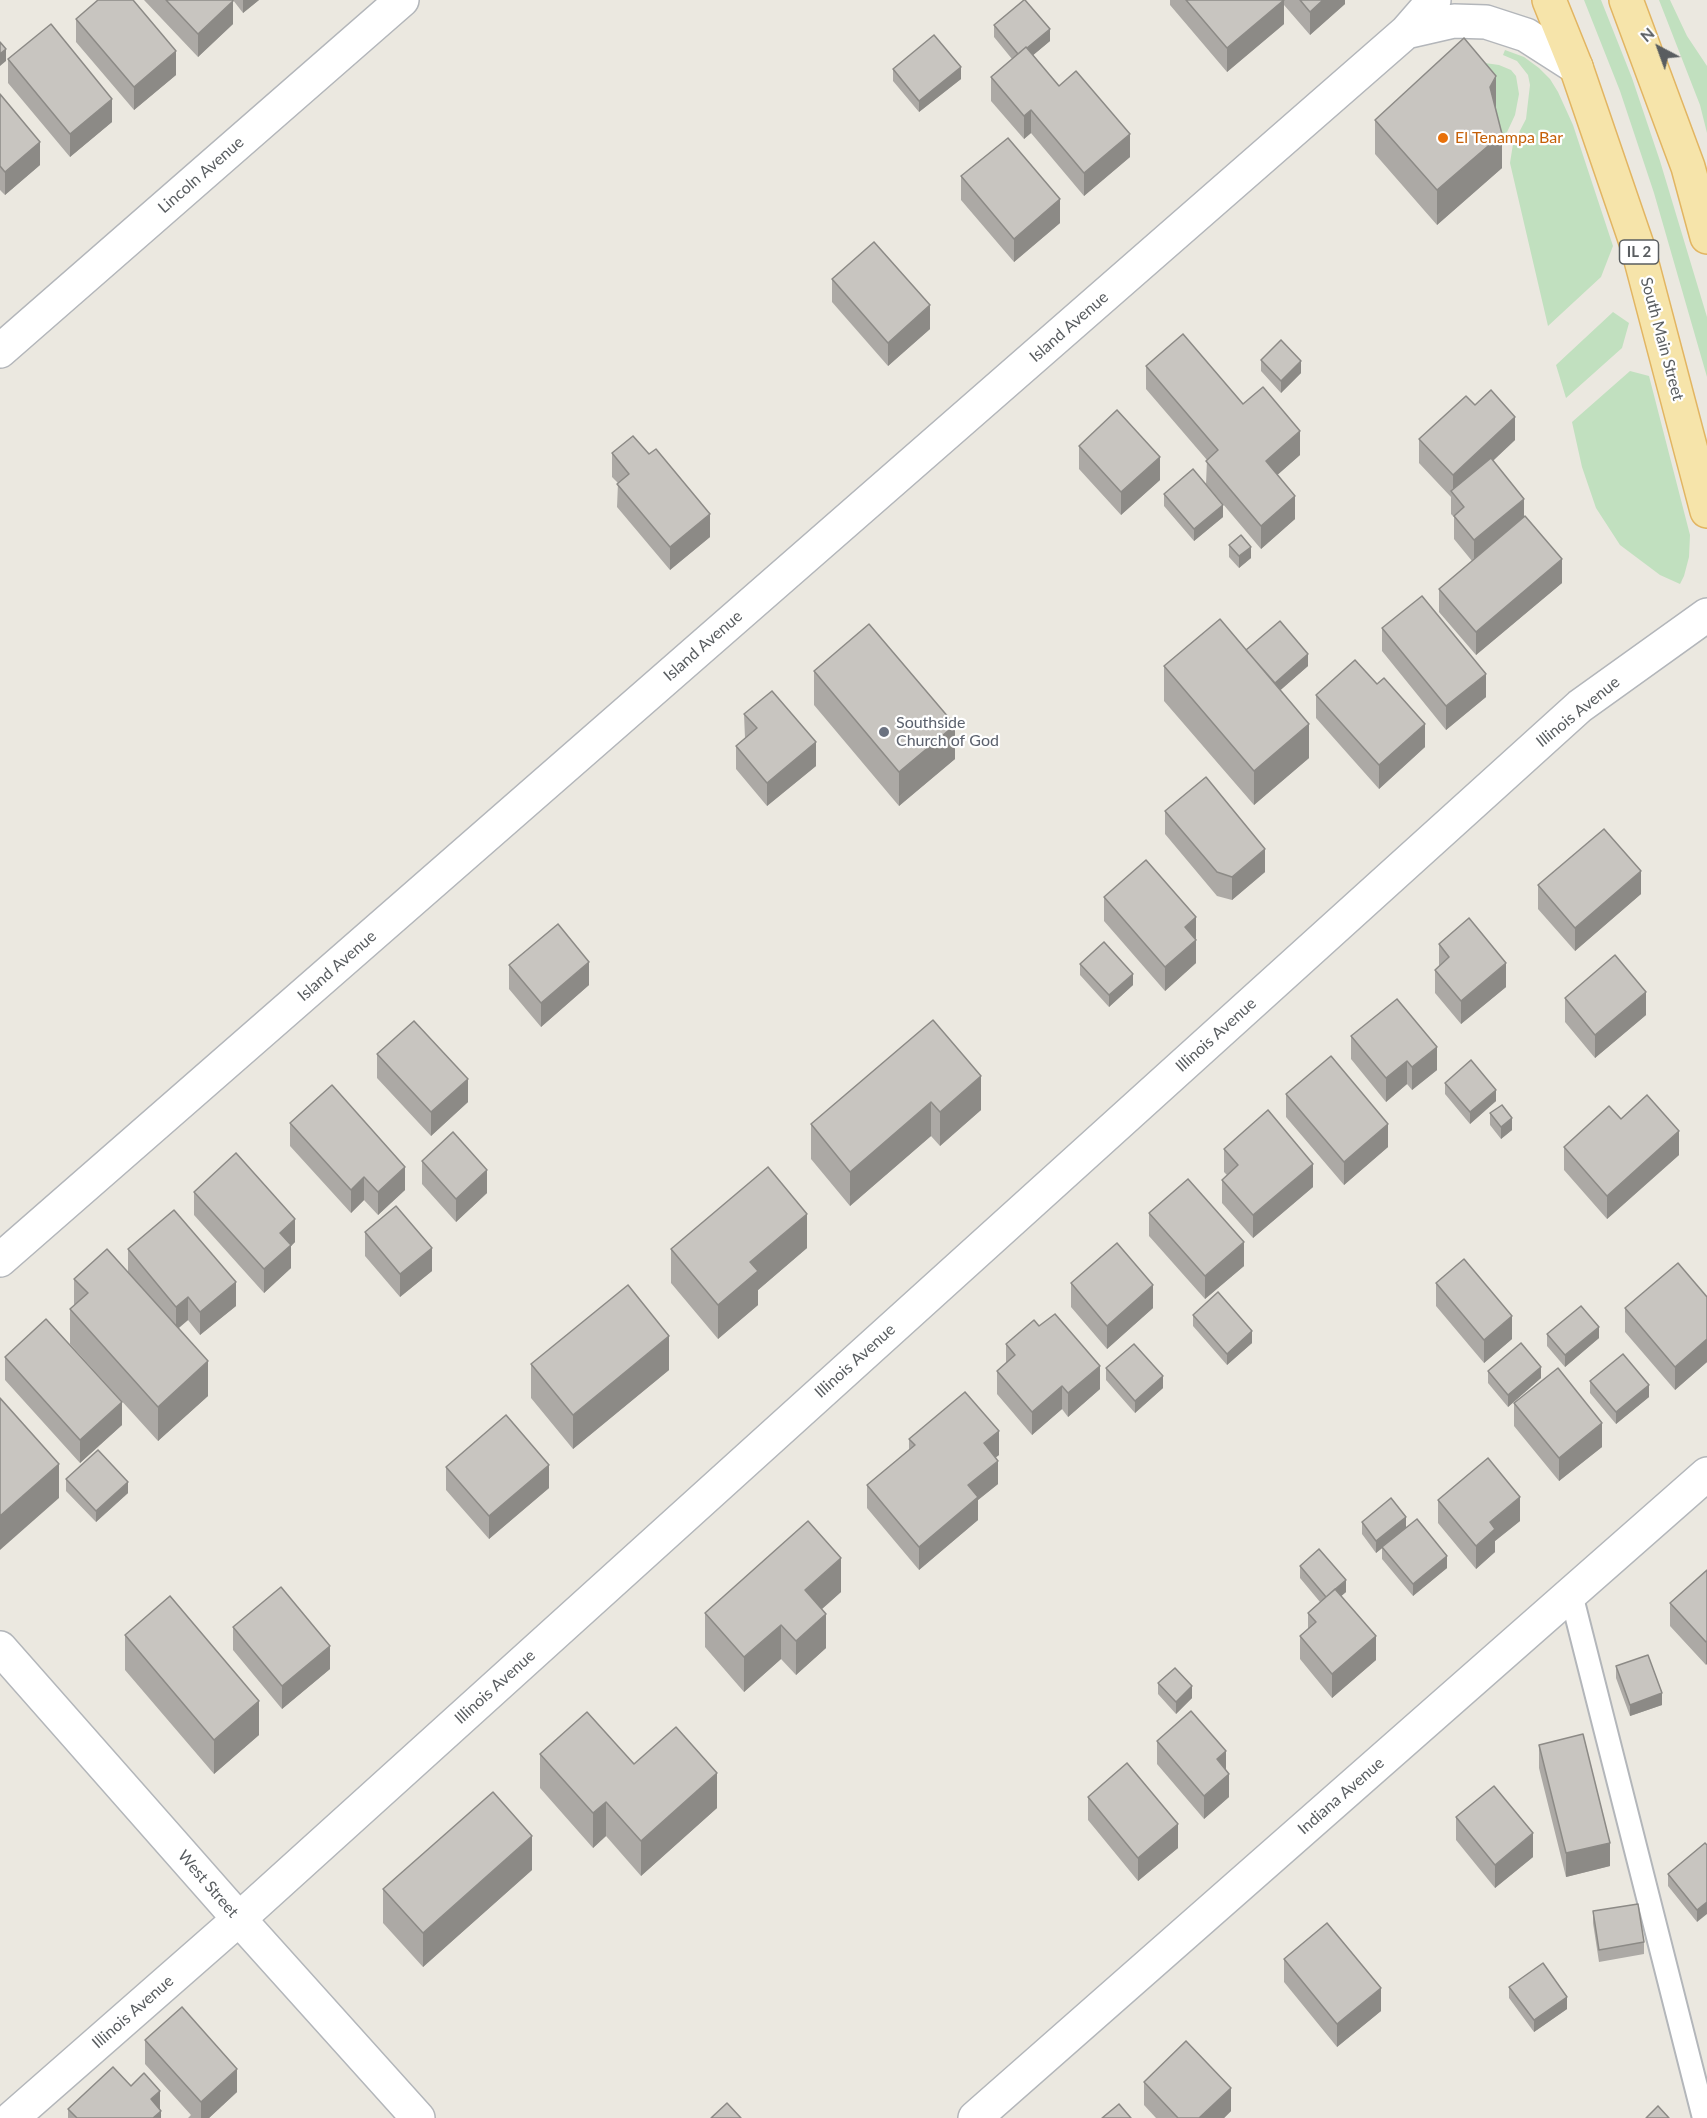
<!DOCTYPE html>
<style>
body{margin:0}
#map{position:relative;width:1707px;height:2118px;overflow:hidden;background:#ebe8e0;font-family:Lato,sans-serif}
canvas{display:block}
.north{position:absolute;left:1629px;top:18px;width:60px;height:60px;-webkit-text-stroke:4px #fff;paint-order:stroke;rotate:319deg;font-size:16px;font-weight:700;line-height:24px;text-align:center;color:#595d60}
.north::after{content:'';display:block;margin:auto;width:21px;height:27px;background:#595d60;clip-path:polygon(50% 0,100% 100%,50% 72%,0 100%)}
</style>
<div id="map">
<canvas width="1707" height="2118"></canvas>
<div class="north">N</div>
</div>
<script>
const context = document.querySelector('canvas').getContext('2d');
context.lineJoin = 'round';
function fill(path, color) {
  context.fillStyle = color;
  context.fill(path, 'evenodd');
}
function shape(rows) {
  const path = new Path2D();
  for (const r of rows) {
    path.moveTo(r[0], r[1]);
    for (let i = 2; i < r.length; i += 2) path.lineTo(r[i], r[i + 1]);
  }
  return path;
}
function stroke(path, color, width, dash) {
  context.strokeStyle = color;
  context.lineWidth = width;
  context.lineCap = dash ? 'butt' : 'round';
  context.setLineDash(dash || []);
  context.stroke(path);
}
function drawText(font, color, halo, rows, align = 'center') {
  context.font = font + ' Lato,sans-serif';
  context.lineWidth = 4.5;
  context.setLineDash([]);
  context.textBaseline = 'middle';
  context.strokeStyle = halo;
  context.fillStyle = color;
  for (const [text, x, y, turn = 0] of rows) {
    context.save();
    context.translate(x, y);
    context.rotate((+turn || 0) * Math.PI / 180);
    context.textAlign = isNaN(turn) ? turn : align;
    if (halo) context.strokeText(text, 0, 0);
    context.fillText(text, 0, 0);
    context.restore();
  }
}
fill(shape([
 [1584,0,1601,0,1632,78,1660,161,1707,317,1707,377,1654,193,1620,91],
 [1659,0,1670,0,1687,36,1707,66,1707,133,1700,105],
 [1505,50,1524,57,1539,68,1550,79,1558,92,1573,125,1613,246,1601,277,1548,326,1510,163,1513,144,1526,119,1530,85,1528,75,1517,61,1503,55],
 [1471,61,1499,65,1511,70,1516,76,1519,94,1515,115,1502,143],
 [1613,312,1629,323,1622,348,1566,398,1556,365],
 [1630,371,1649,376,1690,535,1689,557,1684,576,1680,584,1660,575,1620,545,1596,508,1582,467,1572,422]
]), '#c1e0bf');
const lane = shape([
 [1571,1594,1704,2118]
]);
const street = shape([
 [1406,32,1454,21,1486,22,1526,35,1576,67],
 [0,351,402,0],
 [0,1260,1406,32,1434,0],
 [0,1648,239,1919,418,2118],
 [12,2118,239,1919,1580,706,1707,615],
 [975,2118,1707,1474]
]);
const primary = shape([
 [1549,0,1576,67,1637,245,1707,511],
 [1626,0,1688,167,1707,237]
]);
stroke(lane, '#b3b6ba', 26);
stroke(street, '#b3b6ba', 36);
stroke(primary, '#e2b562', 36);
stroke(lane, '#fff', 22);
stroke(street, '#fff', 33);
stroke(primary, '#f6e4aa', 33);
fill(shape([
 [144,0,233,0,233,24,198,57],
 [233,0,259,0,243,13],
 [1170,0,1345,0,1345,4,1310,35,1284,5,1284,24,1227,72,1170,5],
 [76,19,176,75,134,110,76,42],
 [994,25,1050,41,1033,55,1059,86,1130,157,1084,196,1031,133,1024,139,991,101,991,77,1012,59,994,37],
 [8,59,112,122,70,157,8,83],
 [893,69,961,79,919,112,893,81],
 [0,94,40,165,5,195,0,190],
 [1496,109,1502,168,1437,225,1375,154,1375,120],
 [961,176,1060,223,1014,262,961,200],
 [832,279,930,329,888,366,832,302],
 [1261,360,1301,373,1281,393,1261,371],
 [1146,366,1243,404,1300,455,1277,475,1295,519,1261,549,1206,484,1207,460,1146,389],
 [1475,405,1515,440,1493,461,1562,583,1476,655,1439,612,1439,589,1472,561,1454,539,1454,517,1451,514,1451,497,1419,463,1419,439],
 [1079,446,1160,480,1121,515,1079,469],
 [612,453,710,537,670,570,617,507,618,483,612,477],
 [1164,494,1223,517,1194,541,1164,506],
 [1229,545,1251,558,1239,568,1229,557],
 [1382,628,1486,697,1446,730,1382,651],
 [1246,651,1308,666,1280,690,1309,758,1254,805,1164,701,1164,666],
 [814,671,955,759,899,806,814,705],
 [1316,695,1425,747,1379,789,1316,718],
 [744,714,816,766,767,806,736,769,736,746,745,738],
 [1165,811,1265,872,1232,900,1217,896,1165,834],
 [1538,885,1641,894,1575,951,1538,909],
 [1104,897,1196,917,1196,963,1165,991,1104,921],
 [1439,944,1506,987,1461,1024,1435,993,1435,970,1439,966],
 [1080,964,1133,985,1109,1007,1080,975],
 [509,965,589,985,541,1027,509,989],
 [1565,998,1646,1015,1595,1058,1565,1022],
 [933,1020,981,1110,940,1146,931,1136,850,1206,811,1159,811,1124],
 [1351,1036,1437,1070,1412,1090,1407,1084,1386,1102,1351,1059],
 [377,1054,468,1102,431,1136,377,1078],
 [1445,1083,1496,1101,1470,1124,1445,1094],
 [1286,1094,1388,1147,1344,1185,1286,1117],
 [1490,1113,1512,1130,1501,1139,1490,1125],
 [1621,1119,1679,1155,1607,1219,1564,1170,1564,1147],
 [290,1123,405,1190,378,1215,364,1200,351,1213,290,1146],
 [1224,1149,1313,1187,1253,1238,1222,1203,1222,1180,1227,1175,1224,1172],
 [422,1161,487,1193,456,1222,422,1184],
 [194,1192,295,1242,291,1246,291,1268,264,1293,194,1215],
 [1149,1213,1244,1266,1205,1299,1149,1236],
 [365,1232,432,1271,400,1297,365,1256],
 [807,1248,758,1290,758,1305,718,1339,671,1283,671,1249],
 [128,1249,236,1306,200,1335,188,1320,179,1328,208,1396,158,1441,70,1344,70,1309,74,1306,74,1279,128,1272],
 [1071,1283,1153,1308,1107,1349,1071,1307],
 [1436,1283,1512,1339,1484,1363,1436,1306],
 [1707,1297,1707,1362,1675,1390,1625,1332,1625,1308],
 [1193,1315,1252,1343,1227,1365,1193,1326],
 [1039,1326,1100,1389,1068,1417,1062,1409,1032,1435,997,1394,997,1371,1006,1363,1006,1344],
 [1547,1334,1599,1338,1565,1367,1547,1346],
 [5,1357,122,1425,80,1463,5,1380],
 [531,1364,669,1370,573,1449,531,1398],
 [1106,1368,1163,1388,1135,1413,1106,1380],
 [1488,1371,1541,1378,1508,1407,1488,1383],
 [1590,1381,1649,1397,1616,1424,1590,1393],
 [1514,1403,1602,1447,1559,1481,1514,1426],
 [909,1439,999,1455,995,1457,998,1484,978,1500,978,1520,919,1570,867,1508,867,1485,909,1450],
 [446,1467,549,1488,489,1539,446,1490],
 [66,1479,128,1493,96,1522,66,1491],
 [1438,1500,1520,1521,1495,1541,1495,1552,1476,1569,1438,1523],
 [1362,1522,1406,1527,1447,1568,1413,1596,1382,1559,1382,1548,1376,1553,1362,1534],
 [1300,1566,1346,1592,1341,1596,1376,1660,1332,1698,1300,1659,1300,1636,1308,1629,1308,1613,1320,1602,1300,1578],
 [1707,1570,1706,1665,1670,1626,1670,1603],
 [841,1592,822,1609,826,1648,796,1675,781,1659,744,1692,705,1647,705,1613],
 [233,1627,330,1669,282,1709,233,1650],
 [125,1635,259,1735,214,1774,125,1670],
 [1616,1666,1662,1705,1630,1716,1616,1678],
 [1158,1683,1192,1698,1176,1714,1158,1694],
 [1157,1741,1226,1770,1229,1797,1204,1819,1157,1764],
 [1539,1745,1610,1866,1566,1877,1539,1768],
 [540,1754,634,1764,717,1808,641,1876,606,1836,593,1848,540,1788],
 [1088,1797,1178,1848,1138,1881,1088,1820],
 [1456,1817,1533,1857,1495,1888,1456,1840],
 [1705,1843,1697,1922,1668,1886,1668,1874],
 [532,1870,423,1967,383,1923,383,1889],
 [1593,1911,1644,1942,1644,1954,1599,1962,1593,1923],
 [1284,1959,1381,2011,1337,2047,1284,1982],
 [1509,1987,1567,2009,1534,2032,1509,1998],
 [145,2040,237,2092,209,2118,188,2118,191,2115,145,2064],
 [1144,2082,1231,2111,1224,2118,1156,2118,1144,2105],
 [131,2086,160,2109,161,2118,68,2118,68,2109]
]), '#aca9a5');
fill(shape([
 [243,0,259,0,243,13],
 [1284,0,1284,24,1227,72,1227,48],
 [1323,0,1345,0,1345,4,1310,35,1310,12],
 [233,1,233,24,198,57,198,34],
 [1050,29,1050,41,1019,67,1019,55],
 [6,49,6,61,0,66,0,54],
 [176,51,176,75,134,110,134,87],
 [961,67,961,79,919,112,919,101],
 [1496,76,1496,110,1490,87],
 [112,99,112,122,70,157,70,134],
 [1031,110,1031,133,1024,139,1024,116],
 [1130,134,1130,157,1084,196,1084,173],
 [1502,134,1502,168,1437,225,1437,190],
 [40,142,40,165,5,195,5,172],
 [1060,199,1060,223,1014,262,1014,239],
 [930,305,930,329,888,366,888,343],
 [1301,361,1301,373,1281,393,1281,381],
 [1515,417,1515,440,1455,496,1453,493,1453,475],
 [1300,431,1300,455,1266,485,1266,461],
 [1160,457,1160,480,1121,515,1121,492],
 [1295,496,1295,519,1261,549,1261,526],
 [1524,499,1524,522,1474,564,1474,540],
 [1223,505,1223,517,1194,541,1194,529],
 [710,514,710,537,670,570,670,547],
 [1251,547,1251,558,1239,568,1239,556],
 [1562,559,1562,583,1476,655,1476,632],
 [1308,654,1308,666,1275,695,1275,683],
 [1486,674,1486,697,1446,730,1446,706],
 [1309,724,1309,758,1254,805,1254,771],
 [1425,724,1425,747,1379,789,1379,765],
 [955,725,955,759,899,806,899,772],
 [816,742,816,766,767,806,767,783],
 [1265,849,1265,872,1232,900,1232,877],
 [1641,871,1641,894,1575,951,1575,928],
 [1196,917,1196,963,1165,991,1165,967,1185,927],
 [589,962,589,985,541,1027,541,1003],
 [1506,963,1506,987,1461,1024,1461,1001],
 [1133,974,1133,985,1109,1007,1109,995],
 [1646,992,1646,1015,1595,1058,1595,1035],
 [1437,1047,1437,1070,1412,1090,1412,1067],
 [1407,1061,1407,1084,1386,1102,1386,1078],
 [981,1076,981,1110,940,1146,940,1112],
 [468,1079,468,1102,431,1136,431,1112],
 [1496,1090,1496,1101,1470,1124,1470,1112],
 [931,1102,931,1136,850,1206,850,1172],
 [1512,1118,1512,1130,1501,1139,1501,1127],
 [1388,1124,1388,1147,1344,1185,1344,1162],
 [1679,1131,1679,1155,1607,1219,1607,1196],
 [1313,1164,1313,1187,1253,1238,1253,1215],
 [405,1167,405,1190,378,1215,378,1192],
 [487,1170,487,1193,456,1222,456,1199],
 [364,1177,364,1200,351,1213,351,1190],
 [807,1214,807,1248,758,1290,758,1305,718,1339,718,1305,750,1262],
 [295,1219,295,1242,291,1246,291,1268,264,1293,264,1269,280,1233],
 [1244,1242,1244,1266,1205,1299,1205,1276],
 [432,1248,432,1271,400,1297,400,1274],
 [236,1282,236,1306,200,1335,200,1312],
 [1153,1285,1153,1308,1107,1349,1107,1326],
 [188,1297,188,1320,176,1330,176,1307],
 [1512,1316,1512,1339,1484,1363,1484,1340],
 [1599,1327,1599,1338,1565,1367,1565,1355],
 [1252,1331,1252,1343,1227,1365,1227,1354],
 [669,1336,669,1370,573,1449,573,1415],
 [1707,1339,1707,1362,1675,1390,1675,1367],
 [208,1361,208,1396,158,1441,158,1407],
 [1100,1366,1100,1389,1068,1417,1068,1393],
 [1541,1367,1541,1378,1508,1407,1508,1395],
 [1163,1376,1163,1388,1135,1413,1135,1401],
 [1649,1385,1649,1397,1616,1424,1616,1412],
 [1062,1386,1062,1409,1032,1435,1032,1412],
 [122,1402,122,1425,80,1463,80,1440],
 [1602,1423,1602,1447,1559,1481,1559,1458],
 [999,1431,999,1455,984,1467,984,1443],
 [998,1461,998,1484,978,1500,978,1520,919,1570,919,1547,968,1485],
 [59,1464,59,1498,0,1550,0,1516],
 [549,1465,549,1488,489,1539,489,1516],
 [128,1482,128,1493,96,1522,96,1511],
 [1520,1497,1520,1521,1495,1541,1495,1552,1476,1569,1476,1546,1490,1522],
 [1406,1517,1406,1529,1376,1553,1376,1541],
 [1447,1556,1447,1568,1413,1596,1413,1584],
 [841,1558,841,1592,805,1624,805,1590],
 [1346,1580,1346,1592,1326,1609,1326,1597],
 [826,1614,826,1648,796,1675,796,1641],
 [781,1625,781,1659,744,1692,744,1657],
 [1376,1636,1376,1660,1332,1698,1332,1674],
 [1707,1641,1707,1664,1706,1665,1706,1642],
 [330,1646,330,1669,282,1709,282,1686],
 [1192,1686,1192,1698,1176,1714,1176,1702],
 [1662,1693,1662,1705,1630,1716,1630,1705],
 [259,1701,259,1735,214,1774,214,1740],
 [1226,1751,1226,1774,1217,1759],
 [717,1773,717,1808,641,1876,641,1841],
 [1229,1774,1229,1797,1204,1819,1204,1796],
 [606,1802,606,1836,593,1848,593,1813],
 [1178,1824,1178,1848,1138,1881,1138,1858],
 [1533,1833,1533,1857,1495,1888,1495,1865],
 [532,1836,532,1870,423,1967,423,1933],
 [1610,1843,1610,1866,1566,1877,1566,1853],
 [1707,1902,1707,1914,1697,1922,1697,1910],
 [1381,1988,1381,2011,1337,2047,1337,2024],
 [1567,1997,1567,2009,1534,2032,1534,2020],
 [237,2069,237,2092,209,2118,201,2118,201,2102],
 [1231,2088,1231,2111,1224,2118,1199,2118],
 [160,2091,160,2112,161,2111,161,2118,151,2118,151,2099]
]), '#8c8a86');
const building = shape([
 [98,0,133,0,176,51,134,87,76,19,98,0],
 [166,0,233,0,233,1,198,34,166,0],
 [1024,0,1025,0,1050,29,1027,48,1026,47,1018,54,994,25,1024,0],
 [1186,0,1284,0,1227,48,1186,0],
 [1300,0,1323,0,1310,12,1300,0],
 [51,24,112,99,70,134,8,59,51,24],
 [934,35,961,67,919,101,893,69,934,35],
 [1464,38,1496,76,1490,87,1502,134,1437,190,1375,120,1464,38],
 [0,42,6,49,0,54,0,42],
 [1026,47,1059,86,1076,71,1130,134,1084,173,1031,110,1024,116,991,77,1026,47],
 [0,94,40,142,5,172,0,166,0,94],
 [1008,138,1060,199,1014,239,961,176,1008,138],
 [874,242,930,305,888,343,832,279,874,242],
 [1183,334,1243,404,1263,387,1300,431,1266,461,1295,496,1261,526,1206,461,1218,450,1146,366,1183,334],
 [1281,340,1301,361,1281,381,1261,360,1281,340],
 [1491,390,1515,417,1453,475,1419,439,1466,396,1475,405,1491,390],
 [1117,410,1160,457,1121,492,1079,446,1117,410],
 [633,436,649,454,656,449,710,514,670,547,617,484,629,474,612,453,633,436],
 [1491,458,1524,499,1474,540,1454,516,1464,507,1451,491,1491,458],
 [1193,469,1223,505,1194,529,1164,494,1193,469],
 [1525,516,1562,559,1476,632,1439,589,1525,516],
 [1241,535,1251,547,1239,556,1229,545,1241,535],
 [1422,596,1486,674,1446,706,1382,628,1422,596],
 [1220,619,1309,724,1254,771,1164,666,1220,619],
 [1280,621,1308,654,1275,683,1246,650,1280,621],
 [869,624,955,725,899,772,814,671,869,624],
 [1355,660,1377,684,1384,678,1425,724,1379,765,1316,695,1355,660],
 [772,691,816,742,767,783,736,746,757,728,744,714,772,691],
 [1206,777,1265,849,1232,877,1217,872,1165,811,1206,777],
 [1604,829,1641,871,1575,928,1538,885,1604,829],
 [1146,860,1196,917,1185,927,1196,940,1165,967,1104,897,1146,860],
 [1469,918,1506,963,1461,1001,1435,970,1449,957,1439,944,1469,918],
 [558,924,589,962,541,1003,509,965,558,924],
 [1104,942,1133,974,1109,995,1080,964,1104,942],
 [1615,955,1646,992,1595,1035,1565,998,1615,955],
 [1397,999,1437,1047,1412,1067,1407,1061,1386,1078,1351,1036,1397,999],
 [933,1020,981,1076,940,1112,931,1102,850,1172,811,1124,933,1020],
 [414,1021,468,1079,431,1112,377,1054,414,1021],
 [1331,1056,1388,1124,1344,1162,1286,1094,1331,1056],
 [1471,1060,1496,1090,1470,1112,1445,1083,1471,1060],
 [332,1085,405,1167,378,1192,364,1177,351,1190,290,1123,332,1085],
 [1647,1095,1679,1131,1607,1196,1564,1147,1609,1106,1621,1119,1647,1095],
 [1502,1105,1512,1118,1501,1127,1490,1113,1502,1105],
 [1268,1110,1313,1164,1253,1215,1222,1180,1238,1165,1224,1149,1268,1110],
 [453,1132,487,1170,456,1199,422,1161,453,1132],
 [236,1153,295,1219,280,1233,291,1245,264,1269,194,1192,236,1153],
 [768,1167,807,1214,750,1262,758,1271,718,1305,671,1249,768,1167],
 [1188,1179,1244,1242,1205,1276,1149,1213,1188,1179],
 [396,1206,432,1248,400,1274,365,1232,396,1206],
 [174,1210,236,1282,200,1312,188,1297,176,1307,128,1249,174,1210],
 [1117,1243,1153,1285,1107,1326,1071,1283,1117,1243],
 [107,1249,208,1361,158,1407,70,1309,88,1293,74,1279,107,1249],
 [1464,1259,1512,1316,1484,1340,1436,1283,1464,1259],
 [1678,1263,1707,1297,1707,1339,1675,1367,1625,1308,1678,1263],
 [628,1285,669,1336,573,1415,531,1364,628,1285],
 [1218,1292,1252,1331,1227,1354,1193,1315,1218,1292],
 [1581,1306,1599,1327,1565,1355,1547,1334,1581,1306],
 [1055,1314,1100,1366,1068,1393,1062,1386,1032,1412,997,1371,1015,1355,1006,1344,1034,1320,1039,1326,1055,1314],
 [46,1319,122,1402,80,1440,5,1357,46,1319],
 [1521,1343,1541,1367,1508,1395,1488,1371,1521,1343],
 [1134,1344,1163,1376,1135,1401,1106,1368,1134,1344],
 [1623,1354,1649,1385,1616,1412,1590,1381,1623,1354],
 [1558,1368,1602,1423,1559,1458,1514,1403,1558,1368],
 [965,1392,999,1431,984,1443,998,1461,968,1485,978,1497,919,1547,867,1485,915,1445,909,1439,965,1392],
 [0,1398,59,1464,0,1516,0,1398],
 [506,1415,549,1465,489,1516,446,1467,506,1415],
 [98,1450,128,1482,96,1511,66,1479,98,1450],
 [1488,1458,1520,1497,1490,1522,1495,1529,1476,1546,1438,1500,1488,1458],
 [1391,1498,1406,1517,1376,1541,1362,1522,1391,1498],
 [1417,1519,1447,1556,1413,1584,1382,1547,1417,1519],
 [808,1521,841,1558,805,1590,826,1614,796,1641,781,1625,744,1657,705,1613,808,1521],
 [1319,1549,1346,1580,1326,1597,1300,1566,1319,1549],
 [1707,1570,1707,1641,1706,1642,1670,1603,1707,1570],
 [281,1587,330,1646,282,1686,233,1627,281,1587],
 [1335,1589,1376,1636,1332,1674,1300,1636,1316,1622,1308,1613,1335,1589],
 [170,1596,259,1701,214,1740,125,1635,170,1596],
 [1648,1655,1662,1693,1630,1705,1616,1666,1648,1655],
 [1175,1668,1192,1686,1176,1702,1158,1683,1175,1668],
 [1191,1711,1226,1751,1217,1759,1229,1774,1204,1796,1157,1741,1191,1711],
 [587,1712,634,1764,676,1727,717,1773,641,1841,606,1802,593,1813,540,1754,587,1712],
 [1583,1734,1610,1843,1566,1853,1539,1745,1583,1734],
 [1127,1763,1178,1824,1138,1858,1088,1797,1127,1763],
 [1494,1786,1533,1833,1495,1865,1456,1817,1494,1786],
 [493,1792,532,1836,423,1933,383,1889,493,1792],
 [1705,1843,1707,1845,1707,1902,1697,1910,1668,1874,1705,1843],
 [1638,1904,1644,1942,1599,1950,1593,1911,1638,1904],
 [1327,1923,1381,1988,1337,2024,1284,1959,1327,1923],
 [1543,1963,1567,1997,1534,2020,1509,1987,1543,1963],
 [182,2007,237,2069,201,2102,145,2040,182,2007],
 [1186,2041,1231,2088,1199,2118,1178,2118,1144,2082,1186,2041],
 [113,2067,131,2086,144,2073,160,2091,151,2099,161,2111,153,2118,77,2118,68,2109,113,2067],
 [727,2103,741,2118,711,2118,727,2103],
 [1119,2104,1131,2118,1102,2118,1119,2104],
 [1658,2106,1669,2118,1646,2118,1658,2106]
]);
fill(building, '#c8c5c0');
stroke(building, '#8c8a86', 1.5);
for (const [x, y, r, color] of [
 [1443,138,6,"#e8710a"],
 [884,732,6,"#6b7280"]
]) {
  const dot = new Path2D();
  dot.arc(x, y, r, 0, 2 * Math.PI);
  context.fillStyle = color;
  context.fill(dot);
  stroke(dot, '#fff', 2);
}
for (const [x, y, w] of [
 [1639,252,39]
]) {
  const box = new Path2D();
  box.roundRect(x - w / 2, y - 12, w, 24, 4.5);
  context.fillStyle = '#fff';
  context.fill(box);
  stroke(box, '#595d60', 1.5);
}
drawText('bold 15px', '#595d60', null, [
 ["IL 2",1639,252]
]);
drawText('16px', '#c56008', '#fff', [
 ["El Tenampa Bar",1455,138]
], 'left');
drawText('16px', '#595d60', '#fff', [
 ["Lincoln Avenue",201,175,-41],
 ["Island Avenue",1069,327,-41],
 ["South Main Street",1662,339,75],
 ["Island Avenue",703,646,-41],
 ["Illinois Avenue",1578,712,-39],
 ["Island Avenue",337,966,-41],
 ["Illinois Avenue",1216,1035,-42],
 ["Illinois Avenue",855,1361,-42],
 ["Illinois Avenue",495,1687,-42],
 ["Indiana Avenue",1341,1796,-41],
 ["West Street",208,1884,49],
 ["Illinois Avenue",133,2012,-41]
]);
drawText('16px', '#5b616d', '#fff', [
 ["Southside",896,723],
 ["Church of God",896,741]
], 'left');
</script>
